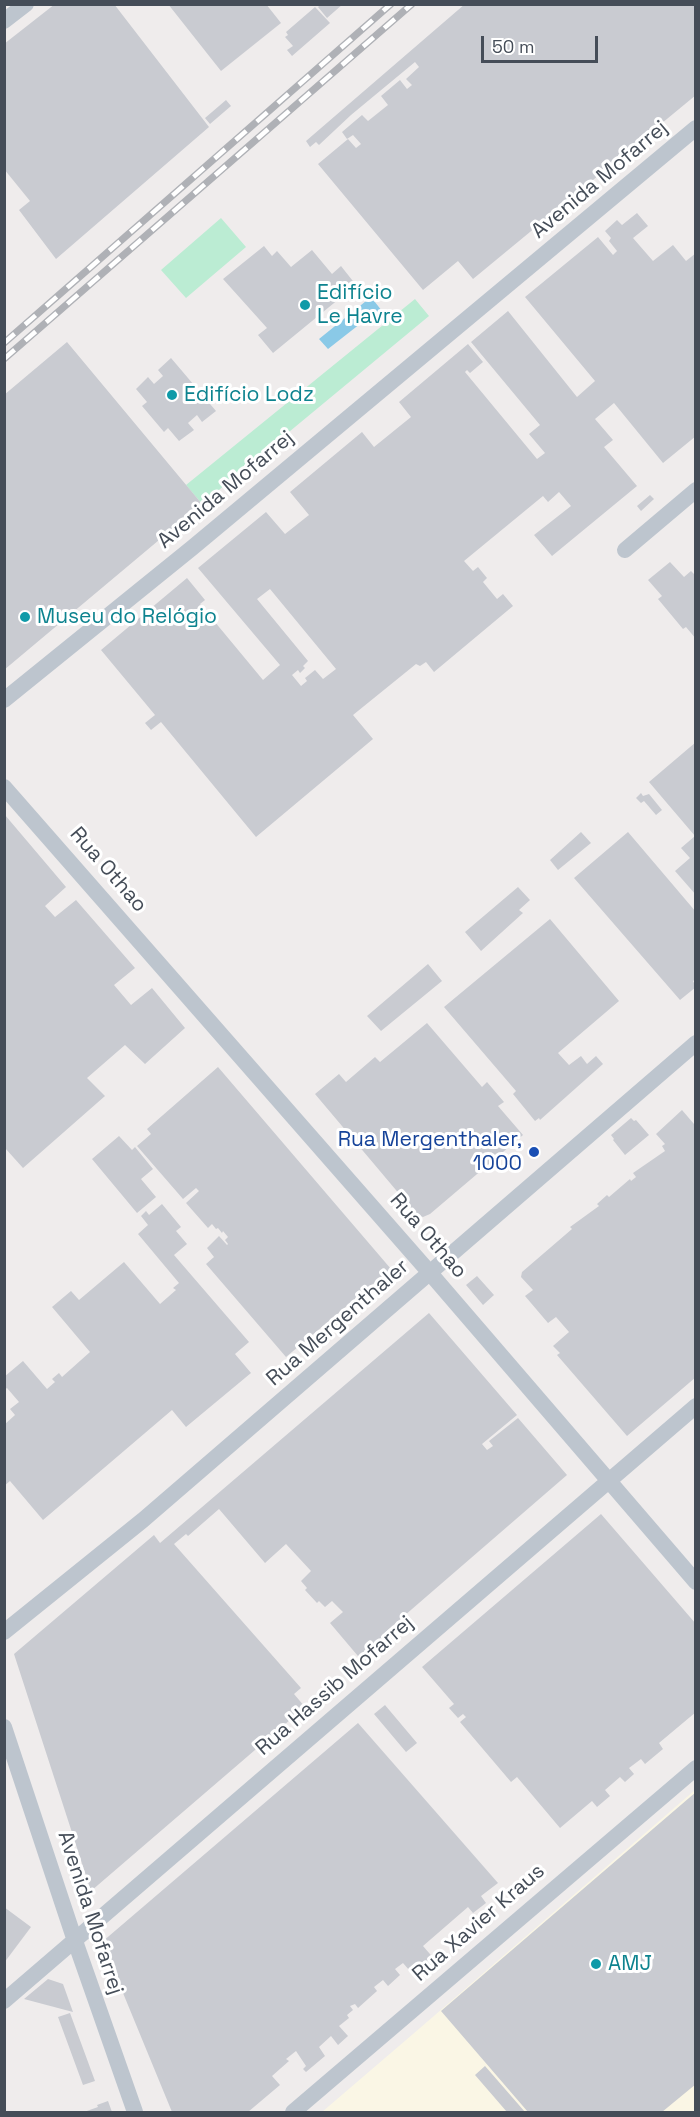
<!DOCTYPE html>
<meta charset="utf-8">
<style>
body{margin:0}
#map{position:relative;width:700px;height:2117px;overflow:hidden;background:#efecec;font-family:"Space Grotesk",sans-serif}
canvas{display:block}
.frame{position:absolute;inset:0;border:6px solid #454d58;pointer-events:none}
.scale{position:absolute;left:481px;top:36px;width:117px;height:27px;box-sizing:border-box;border:3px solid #454d58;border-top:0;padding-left:8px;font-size:18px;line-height:21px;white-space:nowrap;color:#454d58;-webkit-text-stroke:4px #fff;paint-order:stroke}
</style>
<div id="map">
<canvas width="700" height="2117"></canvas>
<div class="frame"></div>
<div class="scale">50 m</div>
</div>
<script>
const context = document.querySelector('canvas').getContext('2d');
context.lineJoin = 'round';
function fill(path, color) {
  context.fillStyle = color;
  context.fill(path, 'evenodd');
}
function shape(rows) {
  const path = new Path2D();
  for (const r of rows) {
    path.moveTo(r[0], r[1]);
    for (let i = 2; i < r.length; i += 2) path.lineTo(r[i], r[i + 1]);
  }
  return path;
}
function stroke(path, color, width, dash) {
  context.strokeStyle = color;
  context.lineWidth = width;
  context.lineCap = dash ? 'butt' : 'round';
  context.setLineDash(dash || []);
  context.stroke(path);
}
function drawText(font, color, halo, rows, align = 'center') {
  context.font = font + ' "Space Grotesk",sans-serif';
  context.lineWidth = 6;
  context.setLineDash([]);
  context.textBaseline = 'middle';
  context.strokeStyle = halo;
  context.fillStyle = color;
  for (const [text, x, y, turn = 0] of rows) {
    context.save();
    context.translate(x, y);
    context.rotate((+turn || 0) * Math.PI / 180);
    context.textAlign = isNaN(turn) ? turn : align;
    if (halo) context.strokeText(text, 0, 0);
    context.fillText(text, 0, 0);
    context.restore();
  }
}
fill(shape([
 [695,1790,695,2112,322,2112,420,2028]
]), '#faf6e5');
fill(shape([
 [221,218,246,247,186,298,161,270],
 [415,299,429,316,202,504,186,485]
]), '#bbecd3');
fill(shape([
 [371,297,382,311,368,322,365,320,328,349,319,339]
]), '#8ac9e7');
fill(shape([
 [55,4,114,4,209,127,56,259,19,210,30,201,4,169,4,44],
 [168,4,266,4,281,23,221,71],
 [321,4,343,4,327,18,318,7],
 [465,4,696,4,696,95,473,279,458,261,423,290,318,164,348,139,356,148,361,144,353,135,347,139,342,132,362,115,368,121,388,105,381,96,400,80,407,89,412,85,406,79,419,67,415,62,351,115,319,145,316,142,310,147,306,141],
 [315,7,330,23,292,56,287,50,293,46,285,37,288,35,286,32],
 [226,100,231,106,210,124,205,118],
 [637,213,648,226,633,238,653,261,673,245,686,261,696,253,696,436,663,463,614,403,595,419,613,440,604,447,637,486,552,556,534,535,571,506,559,492,548,502,543,496,464,561,473,571,478,567,487,578,483,582,497,599,503,594,513,606,434,672,426,662,420,666,416,664,353,715,373,739,256,837,161,722,151,730,145,723,155,715,101,650,187,578,205,600,200,604,263,680,280,665,198,568,266,512,285,534,309,515,290,492,362,432,374,447,411,417,399,402,468,344,483,362,470,373,467,370,465,372,537,459,545,453,529,434,540,425,471,342,508,311,577,397,595,381,525,297,598,237,613,255,617,251,609,241,611,238,605,231,617,220,622,225],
 [270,589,336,669,323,679,315,670,305,678,307,681,301,686,292,675,298,670,300,673,305,668,303,666,308,661,257,599],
 [264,246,272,256,277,251,291,267,312,250,332,274,341,266,356,285,273,353,258,335,267,328,223,279],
 [67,342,202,504,4,670,4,395],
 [171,358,216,411,202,422,197,415,188,423,194,430,179,441,168,428,164,432,142,406,147,402,136,389,148,377,154,384,163,376,158,370],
 [650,495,654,499,641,511,637,506],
 [670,562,684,577,691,571,696,576,696,639,686,627,683,629,658,599,662,596,648,580],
 [696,742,696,895,675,871,690,858,681,848,695,836,649,782],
 [641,793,643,796,649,794,662,810,656,815,644,801,641,803,636,798],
 [5,815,66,887,45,906,55,917,76,900,135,968,114,985,131,1005,152,988,185,1028,145,1064,125,1045,87,1078,105,1096,23,1168,5,1148],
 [581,832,591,843,558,870,550,860],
 [628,832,696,912,696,979,693,981,696,987,680,1000,574,878],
 [518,887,530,900,519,910,523,913,481,951,465,932],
 [550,919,619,1001,558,1053,569,1065,581,1056,587,1064,596,1056,603,1064,540,1120,539,1118,535,1121,513,1094,516,1091,444,1007],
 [428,964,442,981,381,1031,367,1016],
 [427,1023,482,1087,487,1082,504,1102,498,1106,523,1135,430,1214,423,1217,417,1215,315,1094,339,1074,346,1082,375,1057,380,1062],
 [218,1067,391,1269,286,1357,206,1264,214,1257,207,1248,219,1236,227,1245,228,1244,225,1240,228,1237,223,1231,222,1233,218,1228,216,1229,212,1224,208,1228,186,1203,199,1191,196,1188,183,1199,137,1146,151,1134,147,1129],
 [682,1110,694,1124,696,1123,696,1377,627,1436,557,1355,560,1353,553,1346,569,1332,556,1317,548,1323,525,1296,533,1290,521,1277,522,1272,572,1229,570,1227,599,1206,597,1204,607,1195,609,1197,630,1179,631,1181,636,1177,633,1173,665,1151,662,1146,665,1144,656,1134],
 [631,1118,634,1121,636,1120,649,1135,625,1155,613,1140,614,1139,611,1135],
 [119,1136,132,1150,135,1147,153,1169,141,1179,156,1197,137,1213,92,1159],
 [162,1204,181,1227,176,1231,187,1244,174,1255,249,1342,235,1354,251,1373,186,1427,172,1410,43,1520,10,1481,4,1486,4,1425,15,1415,10,1409,19,1402,7,1388,4,1390,4,1377,23,1361,47,1389,55,1382,52,1379,59,1373,62,1377,90,1352,52,1307,71,1291,79,1300,124,1262,160,1304,176,1290,173,1288,179,1283,138,1234,148,1225,141,1216,146,1211,149,1215],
 [477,1276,494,1295,483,1305,466,1285],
 [429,1313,517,1415,482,1444,487,1450,493,1446,489,1441,518,1418,567,1475,382,1635,387,1641,363,1662,330,1623,343,1612,332,1601,325,1607,319,1601,317,1603,305,1590,307,1588,301,1581,311,1571,286,1544,265,1563,219,1509,188,1536,186,1534,174,1544,301,1688,294,1694,305,1707,91,1891,14,1654,154,1535,160,1543],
 [601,1514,696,1624,696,1712,659,1743,663,1749,645,1764,641,1759,629,1768,634,1774,625,1782,620,1777,605,1790,610,1796,597,1807,592,1801,560,1828,517,1777,511,1782,460,1722,466,1717,463,1714,458,1718,449,1708,454,1704,422,1667],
 [385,1705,417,1743,406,1752,374,1714],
 [358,1723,498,1883,481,1896,486,1903,473,1913,468,1907,423,1946,436,1961,416,1978,403,1963,395,1969,400,1975,388,1986,383,1980,374,1987,377,1991,358,2008,355,2004,350,2006,353,2010,347,2015,349,2018,339,2026,348,2036,338,2045,331,2036,319,2047,325,2056,306,2072,303,2069,306,2066,296,2051,286,2059,289,2061,272,2076,280,2085,248,2112,172,2112,102,1942],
 [696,1792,696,2084,662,2112,528,2112,441,2011],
 [4,1907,31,1927,4,1963],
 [48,1979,63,1984,73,2012,24,1999],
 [70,2013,95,2081,83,2085,58,2017],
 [485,2066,525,2112,507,2112,475,2075],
 [108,2101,112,2112,84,2112,98,2107,97,2105]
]), '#c9cbd1');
stroke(shape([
 [4,21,26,4],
 [625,550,696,490],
 [4,700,192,548,696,128],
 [4,787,430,1273,696,1582],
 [4,1632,143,1520,696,1043],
 [4,1727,75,1941,135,2112],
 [4,2001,696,1406],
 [293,2112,696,1768]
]), '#bdc5ce', 16);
const rail = shape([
 [4,343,391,4],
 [4,359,412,4]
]);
stroke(rail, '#afb1b6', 7);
stroke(rail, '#fff', 4.5, [14]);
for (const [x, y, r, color] of [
 [305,305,6,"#0f9aa8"],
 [172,395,6,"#0f9aa8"],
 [25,617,6,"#0f9aa8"],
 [534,1152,6,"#1a4fb4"],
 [596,1964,6,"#0f9aa8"]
]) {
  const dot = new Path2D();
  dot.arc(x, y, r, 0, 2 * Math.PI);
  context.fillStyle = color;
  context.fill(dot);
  stroke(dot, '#fff', 2);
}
drawText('21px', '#454d58', '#fff', [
 ["Avenida Mofarrej",600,180,-40],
 ["Avenida Mofarrej",226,490,-40],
 ["Rua Othao",108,870,49],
 ["Rua Othao",428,1236,49],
 ["Rua Mergenthaler",338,1323,-41],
 ["Rua Hassib Mofarrej",335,1686,-41],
 ["Avenida Mofarrej",90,1913,72],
 ["Rua Xavier Kraus",479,1923,-41]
]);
drawText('21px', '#0d838f', '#fff', [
 ["Edifício",317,293],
 ["Le Havre",317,317],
 ["Edifício Lodz",184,395],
 ["Museu do Relógio",37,617],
 ["AMJ",608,1964]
], 'left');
drawText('21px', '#164399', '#fff', [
 ["Rua Mergenthaler,",522,1140],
 ["1000",522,1164]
], 'right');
</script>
